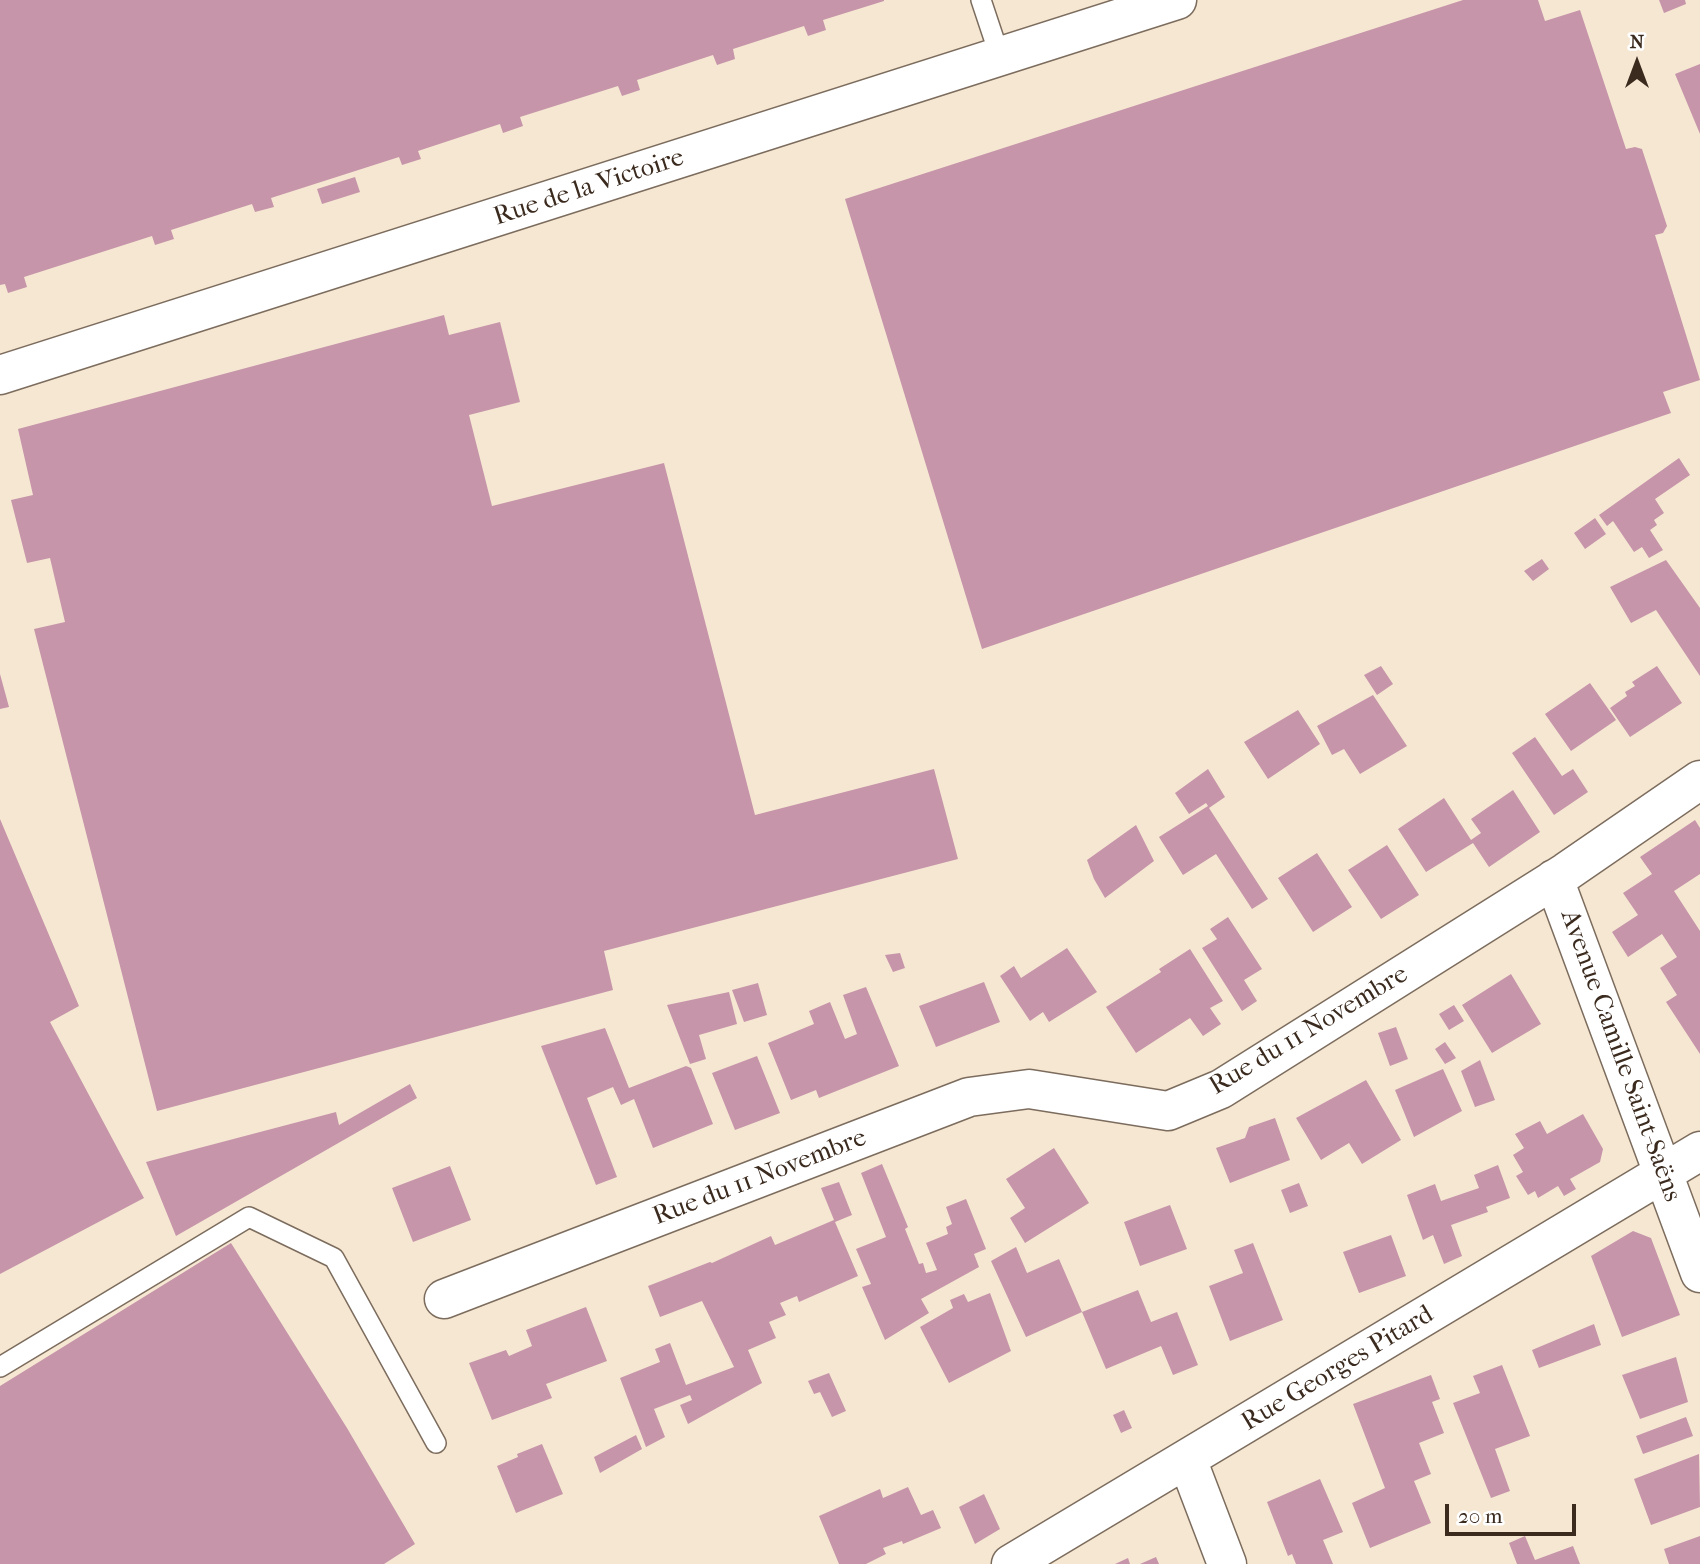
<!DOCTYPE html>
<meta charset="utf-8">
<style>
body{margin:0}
#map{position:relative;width:1700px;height:1564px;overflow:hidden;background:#f6e7d2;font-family:"IM FELL French Canon",serif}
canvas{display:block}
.north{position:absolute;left:1602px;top:28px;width:70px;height:70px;-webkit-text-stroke:5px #fff;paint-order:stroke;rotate:0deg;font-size:19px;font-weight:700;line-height:28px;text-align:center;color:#3b2a1e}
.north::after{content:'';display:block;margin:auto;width:24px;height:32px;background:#3b2a1e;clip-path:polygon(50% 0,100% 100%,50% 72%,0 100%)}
.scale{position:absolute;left:1445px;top:1504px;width:131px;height:32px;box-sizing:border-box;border:4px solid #3b2a1e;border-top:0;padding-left:9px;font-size:21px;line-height:24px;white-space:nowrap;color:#3b2a1e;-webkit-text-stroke:5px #fff;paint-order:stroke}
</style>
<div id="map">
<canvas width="1700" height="1564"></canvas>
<div class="north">N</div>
<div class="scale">20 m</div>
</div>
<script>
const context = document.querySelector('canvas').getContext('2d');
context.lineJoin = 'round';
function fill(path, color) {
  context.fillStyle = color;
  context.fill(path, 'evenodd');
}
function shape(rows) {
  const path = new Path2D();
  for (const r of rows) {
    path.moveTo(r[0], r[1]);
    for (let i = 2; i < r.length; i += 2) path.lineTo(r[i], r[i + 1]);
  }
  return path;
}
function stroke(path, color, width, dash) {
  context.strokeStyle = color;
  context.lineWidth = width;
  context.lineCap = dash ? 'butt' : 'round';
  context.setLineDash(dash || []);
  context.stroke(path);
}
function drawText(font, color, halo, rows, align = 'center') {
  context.font = font + ' "IM FELL French Canon",serif';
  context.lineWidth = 5;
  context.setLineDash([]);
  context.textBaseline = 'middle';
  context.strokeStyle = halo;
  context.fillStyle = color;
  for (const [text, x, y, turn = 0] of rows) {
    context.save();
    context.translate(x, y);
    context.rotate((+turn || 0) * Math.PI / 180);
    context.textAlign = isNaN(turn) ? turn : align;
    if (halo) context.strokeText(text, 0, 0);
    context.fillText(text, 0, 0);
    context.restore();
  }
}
fill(shape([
 [0,0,884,0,884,1,823,20,826,30,808,36,804,26,733,49,735,59,717,65,713,55,637,80,640,90,622,96,618,86,520,117,523,126,503,133,500,124,418,151,421,159,402,165,399,157,271,198,274,207,255,212,252,204,171,230,174,239,155,245,152,236,24,277,27,287,8,293,5,284,0,285],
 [1463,0,1538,0,1545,21,1580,10,1626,149,1635,147,1642,149,1667,226,1663,233,1655,235,1700,380,1663,392,1671,413,982,649,845,199],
 [1659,0,1685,0,1686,4,1664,13],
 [1700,64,1700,134,1675,74],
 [355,177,360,192,322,204,317,189],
 [444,315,449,335,500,322,520,402,469,415,492,506,664,463,755,815,934,769,958,859,604,951,613,990,157,1111,34,629,65,622,50,558,27,563,11,500,33,495,18,429],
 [1679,458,1690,475,1655,499,1664,513,1654,520,1657,525,1650,530,1663,550,1649,558,1642,547,1634,552,1613,521,1607,526,1599,515],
 [1595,518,1606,534,1585,549,1574,533],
 [1542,559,1549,569,1533,581,1524,571],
 [1666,560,1700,608,1700,676,1656,610,1631,623,1610,587],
 [1381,666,1393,684,1377,695,1364,675],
 [1657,666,1682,703,1630,737,1610,708,1627,696,1625,692,1635,686,1632,682],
 [0,674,9,707,0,709],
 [1590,683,1616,720,1571,751,1545,714],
 [1373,695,1407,746,1360,774,1344,749,1332,755,1317,726],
 [1298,710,1320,744,1268,779,1244,742],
 [1535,737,1562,776,1573,769,1588,792,1554,815,1512,753],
 [1208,769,1225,797,1209,808,1268,899,1252,909,1216,854,1183,875,1159,837,1208,806,1206,803,1189,814,1175,793],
 [1513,790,1540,832,1489,867,1473,843,1426,872,1398,829,1444,798,1471,840,1481,833,1471,819],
 [0,819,79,1006,50,1022,144,1198,0,1274],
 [1695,820,1700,828,1700,874,1674,891,1700,931,1700,1054,1666,1002,1677,995,1660,968,1677,957,1662,934,1628,957,1612,932,1638,915,1623,893,1652,874,1640,857],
 [1136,825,1154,861,1105,898,1094,879,1087,860],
 [1387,845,1419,895,1381,919,1348,870],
 [1317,853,1352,907,1313,932,1278,878],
 [1228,917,1262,969,1244,980,1257,1001,1242,1011,1202,948,1217,939,1210,929],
 [1067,948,1097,992,1049,1022,1043,1012,1030,1021,1000,976,1014,966,1021,978],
 [1190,949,1223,1001,1210,1008,1221,1024,1203,1036,1190,1018,1136,1053,1106,1007,1161,972,1159,969],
 [900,953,905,968,893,972,885,955],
 [1511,974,1541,1024,1492,1053,1462,1005],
 [984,982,1000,1022,936,1047,919,1006],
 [758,983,767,1015,744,1022,732,990],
 [866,987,899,1066,819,1098,816,1090,791,1100,768,1043,814,1024,809,1011,830,1002,845,1039,857,1034,843,995],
 [729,992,737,1024,699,1035,706,1059,690,1064,667,1005],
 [1454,1005,1464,1021,1449,1030,1439,1014],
 [1396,1027,1408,1059,1390,1066,1378,1033],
 [605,1028,629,1088,686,1066,691,1068,713,1124,653,1148,634,1099,621,1105,613,1087,587,1098,617,1177,596,1185,541,1046],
 [1445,1042,1456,1058,1445,1064,1435,1049],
 [757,1056,780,1113,735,1130,712,1073],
 [1480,1060,1495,1100,1475,1107,1461,1071],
 [1443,1069,1462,1111,1414,1137,1395,1090],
 [1366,1080,1401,1140,1362,1164,1349,1143,1321,1160,1296,1118],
 [410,1084,417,1098,176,1236,146,1162,336,1112,339,1125],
 [1583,1114,1603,1149,1600,1162,1570,1179,1576,1189,1564,1196,1558,1186,1538,1198,1535,1191,1528,1195,1516,1176,1523,1172,1513,1155,1524,1148,1515,1134,1540,1121,1547,1134],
 [1275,1118,1290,1160,1230,1183,1216,1148,1245,1138,1249,1127],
 [1054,1148,1089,1203,1025,1243,1010,1218,1025,1208,1006,1179],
 [882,1164,908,1227,905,1229,919,1264,923,1263,926,1273,937,1270,926,1243,948,1234,946,1227,952,1224,946,1207,966,1199,986,1249,974,1254,979,1267,921,1299,929,1313,885,1340,862,1287,871,1284,856,1249,886,1237,861,1173],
 [1498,1165,1510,1198,1486,1207,1488,1212,1451,1225,1462,1256,1444,1264,1433,1235,1423,1240,1407,1195,1435,1184,1441,1201,1479,1188,1474,1175],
 [450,1166,471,1220,413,1242,392,1188],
 [839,1182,852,1215,835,1222,858,1276,799,1302,797,1296,780,1303,786,1315,769,1322,776,1338,748,1350,762,1383,688,1424,680,1405,692,1400,690,1395,654,1409,665,1437,646,1447,620,1378,660,1362,655,1349,670,1343,686,1385,734,1367,702,1301,660,1317,648,1286,710,1262,712,1263,771,1236,775,1245,834,1220,821,1188],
 [1299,1183,1308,1206,1290,1213,1281,1190],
 [1170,1205,1187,1249,1140,1266,1124,1222],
 [1633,1231,1651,1238,1680,1315,1622,1337,1591,1256],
 [1391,1235,1406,1276,1359,1293,1343,1252],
 [231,1243,347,1428,415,1544,384,1564,0,1564,0,1386],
 [1253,1243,1283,1320,1230,1341,1209,1286,1243,1273,1234,1250],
 [1016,1247,1027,1273,1059,1259,1082,1312,1026,1337,991,1261],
 [1138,1290,1151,1322,1177,1312,1198,1365,1173,1375,1161,1346,1106,1369,1082,1312],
 [990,1293,1011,1351,949,1383,920,1327,953,1308,950,1300,964,1294,968,1302],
 [586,1307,607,1361,546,1384,552,1398,492,1420,469,1363,506,1350,509,1356,532,1346,526,1330],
 [1594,1324,1601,1345,1539,1368,1532,1350],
 [1676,1357,1688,1402,1640,1419,1622,1375],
 [1502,1365,1530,1436,1495,1449,1510,1491,1491,1498,1453,1403,1480,1393,1473,1376],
 [829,1373,846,1411,832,1417,820,1392,814,1394,808,1381],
 [1431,1375,1440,1399,1432,1402,1444,1433,1419,1443,1431,1474,1414,1481,1431,1523,1370,1548,1352,1503,1385,1488,1353,1404],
 [1124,1410,1132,1428,1121,1433,1113,1415],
 [1686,1417,1693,1436,1643,1454,1636,1436],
 [636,1435,642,1449,600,1473,594,1457],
 [542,1444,563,1494,516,1513,497,1466,518,1457,517,1454],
 [1699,1454,1700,1507,1651,1525,1634,1479],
 [1320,1479,1343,1532,1323,1540,1333,1564,1296,1564,1292,1554,1288,1556,1267,1502],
 [908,1487,921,1515,933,1510,941,1528,903,1544,902,1541,883,1548,886,1554,866,1564,839,1564,819,1516,880,1489,883,1498],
 [984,1494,1000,1529,975,1544,959,1507],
 [1525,1536,1535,1560,1573,1546,1580,1564,1517,1564,1509,1543],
 [1700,1536,1700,1564,1669,1564,1664,1549],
 [1156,1557,1159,1564,1140,1564],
 [1128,1558,1130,1564,1115,1564]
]), '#c695aa');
const service = shape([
 [981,0,1000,57],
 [0,1367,249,1217,334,1258,436,1443]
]);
const minor = shape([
 [0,375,1177,0],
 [1554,879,1700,1273],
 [444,1299,969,1097,1029,1089,1168,1111,1221,1089,1566,872,1700,780],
 [1187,1459,1227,1564],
 [1011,1564,1700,1151]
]);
stroke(service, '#7c6c5d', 22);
stroke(minor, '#7c6c5d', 41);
stroke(service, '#fff', 19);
stroke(minor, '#fff', 38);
drawText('26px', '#3b2a1e', '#fff', [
 ["Rue de la Victoire",589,188,-18],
 ["Rue du 11 Novembre",1309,1031,-31],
 ["Avenue Camille Saint-Saëns",1620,1056,70],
 ["Rue du 11 Novembre",760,1178,-21],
 ["Rue Georges Pitard",1338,1369,-31]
]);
</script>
